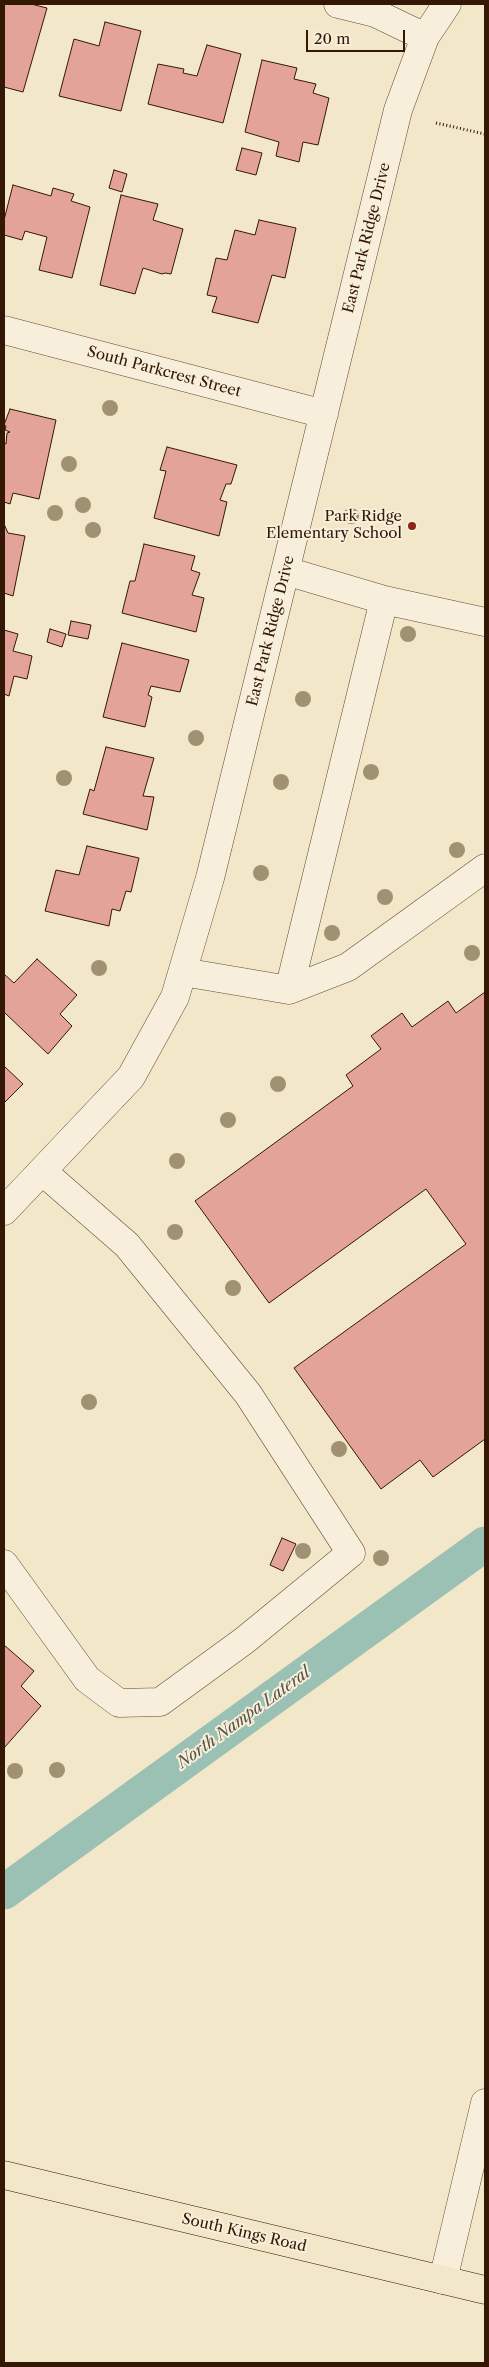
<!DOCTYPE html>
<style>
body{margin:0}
#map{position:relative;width:489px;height:2367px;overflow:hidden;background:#f2e7c8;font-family:"Libre Caslon Text",serif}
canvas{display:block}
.frame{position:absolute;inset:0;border:5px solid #341704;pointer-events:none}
.scale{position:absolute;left:306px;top:30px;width:99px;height:22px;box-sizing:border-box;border:2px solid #341704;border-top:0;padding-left:6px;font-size:15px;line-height:18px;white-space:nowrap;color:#341704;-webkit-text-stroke:4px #f7efdb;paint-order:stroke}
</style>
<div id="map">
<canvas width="489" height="2367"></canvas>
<div class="frame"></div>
<div class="scale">20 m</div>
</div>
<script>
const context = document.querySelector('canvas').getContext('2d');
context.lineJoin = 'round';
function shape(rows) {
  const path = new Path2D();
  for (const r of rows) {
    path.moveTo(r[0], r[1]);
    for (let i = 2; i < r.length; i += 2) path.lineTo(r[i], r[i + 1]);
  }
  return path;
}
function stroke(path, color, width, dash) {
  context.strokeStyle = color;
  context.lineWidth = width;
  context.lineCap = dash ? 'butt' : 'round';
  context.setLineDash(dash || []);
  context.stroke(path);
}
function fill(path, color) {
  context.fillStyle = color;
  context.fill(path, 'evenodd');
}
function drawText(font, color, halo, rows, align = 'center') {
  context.font = font + ' "Libre Caslon Text",serif';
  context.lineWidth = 4;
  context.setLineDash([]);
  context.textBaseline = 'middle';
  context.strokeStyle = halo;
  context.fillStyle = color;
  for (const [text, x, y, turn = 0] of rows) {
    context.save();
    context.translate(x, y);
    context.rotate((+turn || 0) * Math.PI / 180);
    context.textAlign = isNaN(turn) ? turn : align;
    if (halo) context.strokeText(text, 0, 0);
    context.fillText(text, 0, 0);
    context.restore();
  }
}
stroke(shape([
 [4,1892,485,1544]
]), '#9bc0b4', 35);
const building = shape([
 [4,4,31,4,47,8,23,92,4,87,4,4],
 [105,22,141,31,121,111,59,96,74,39,99,46,105,22],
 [207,45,241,54,223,123,148,104,158,64,184,69,183,73,197,76,207,45],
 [262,60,297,68,294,79,316,84,313,93,329,98,318,145,303,142,299,162,276,156,279,142,245,132,262,60],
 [242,148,262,153,256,175,236,170,242,148],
 [114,170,127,174,122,192,109,188,114,170],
 [13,185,51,196,53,188,74,194,71,201,90,207,72,278,39,270,47,237,25,231,22,240,4,235,4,220,13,185],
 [121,195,158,204,153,220,183,229,171,274,165,273,162,274,143,268,135,294,100,285,121,195],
 [259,220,296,228,285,278,272,275,258,323,212,312,217,297,207,295,216,258,227,260,235,230,255,235,259,220],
 [10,409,56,420,39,499,13,493,10,504,4,502,4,443,6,444,7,433,10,432,5,430,6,426,4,425,10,409],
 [167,447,237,465,231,484,226,484,220,500,227,502,219,536,154,518,166,471,160,470,167,447],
 [4,524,8,533,25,536,13,596,4,593,4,524],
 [144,544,195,556,191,570,200,573,192,595,204,598,196,632,122,613,130,581,135,581,144,544],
 [71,621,91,625,88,639,68,635,71,621],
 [50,629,66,634,62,647,47,642,50,629],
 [4,630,18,634,13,651,32,656,27,679,14,676,9,696,4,694,4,630],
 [122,643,189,660,180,692,151,686,148,695,152,697,145,727,103,717,122,643],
 [106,747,154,758,143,796,154,797,147,830,83,814,90,789,94,791,106,747],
 [87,846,139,858,131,892,126,891,120,911,112,909,109,926,45,911,56,870,79,875,87,846],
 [37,959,77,995,60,1014,72,1026,48,1054,4,1012,4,974,14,983,37,959],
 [485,992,485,1439,433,1477,420,1460,381,1489,294,1368,466,1244,426,1189,269,1303,195,1201,353,1086,346,1075,381,1049,371,1036,402,1013,412,1027,448,1001,456,1013,485,992],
 [4,1066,23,1084,4,1103,4,1066],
 [282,1538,296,1544,283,1571,270,1565,282,1538],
 [4,1645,34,1671,21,1686,41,1706,4,1748,4,1645]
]);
fill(building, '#e4a398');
stroke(building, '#341704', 1);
const minor = shape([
 [338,4,375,13,425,37],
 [4,330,324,414],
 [286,571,384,600,485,622],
 [183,972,289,990,348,967,485,868],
 [289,990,384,600],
 [4,1211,131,1077,175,997,210,878,398,110,425,37,447,4],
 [4,1564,87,1679,119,1703,160,1702,245,1640,351,1553,248,1394,153,1277,127,1245,42,1171],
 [443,2280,485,2103]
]);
const major = shape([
 [4,2175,485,2290]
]);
stroke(minor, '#644b35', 29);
stroke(major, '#341704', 29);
stroke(shape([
 [436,123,485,134]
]), '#341704', 3, [1, 2.5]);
stroke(minor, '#f7efdb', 28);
stroke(major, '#f2e7c8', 28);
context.fillStyle = '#a19173';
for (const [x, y] of [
 [110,408],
 [69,464],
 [83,505],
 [55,513],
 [351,516],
 [93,530],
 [408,634],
 [303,699],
 [196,738],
 [371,772],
 [64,778],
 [281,782],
 [457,850],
 [261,873],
 [385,897],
 [332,933],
 [472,953],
 [99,968],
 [278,1084],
 [228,1120],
 [177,1161],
 [175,1232],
 [233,1288],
 [89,1402],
 [339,1449],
 [303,1551],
 [381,1558],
 [57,1770],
 [15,1771]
]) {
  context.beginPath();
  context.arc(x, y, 8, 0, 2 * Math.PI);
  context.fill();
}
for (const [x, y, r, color] of [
 [412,526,5,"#8f2418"]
]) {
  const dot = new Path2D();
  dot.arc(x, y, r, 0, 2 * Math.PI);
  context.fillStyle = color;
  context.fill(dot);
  stroke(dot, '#f7efdb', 2);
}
drawText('15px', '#341704', '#f7efdb', [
 ["East Park Ridge Drive",367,238,-76],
 ["South Parkcrest Street",164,372,15],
 ["East Park Ridge Drive",271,631,-76],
 ["South Kings Road",244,2233,13]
]);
drawText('15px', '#341704', '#f7efdb', [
 ["Park Ridge",402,517],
 ["Elementary School",402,534]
], 'right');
drawText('italic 16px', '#585242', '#f7efdb', [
 ["North Nampa Lateral",244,1718,-36]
]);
</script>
